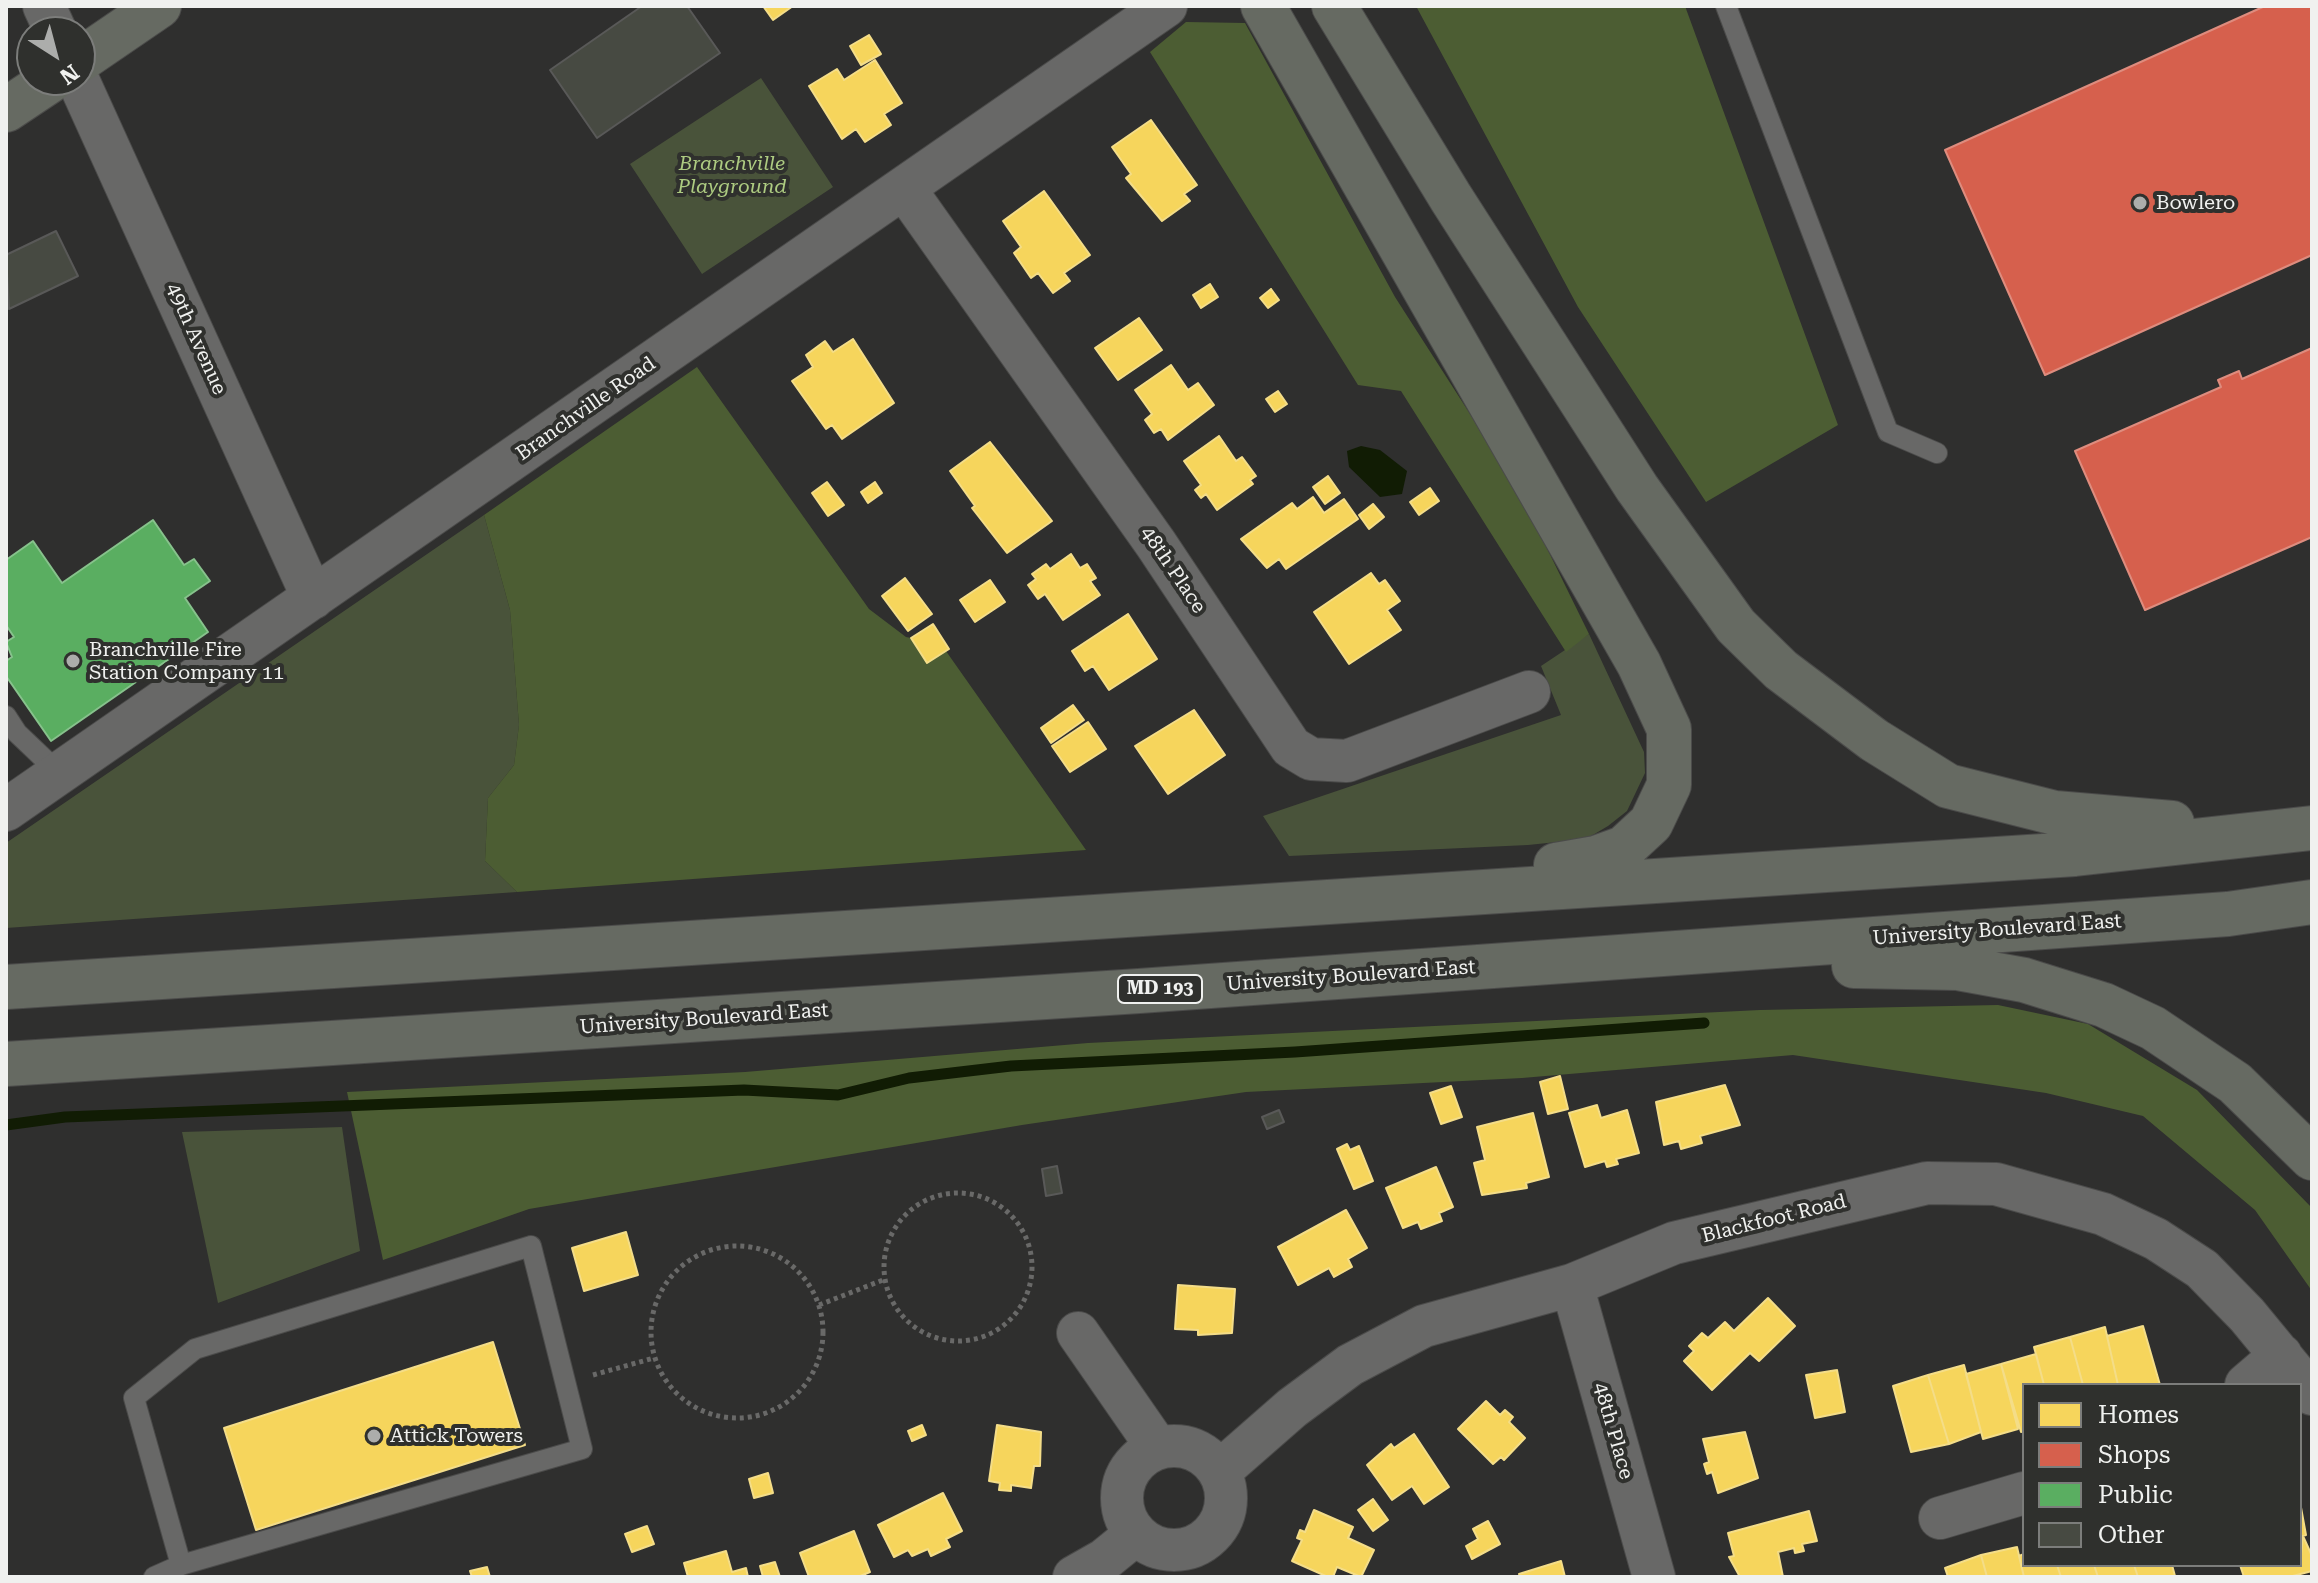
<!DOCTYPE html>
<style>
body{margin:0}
#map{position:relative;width:2318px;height:1583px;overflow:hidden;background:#2f2f2e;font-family:"Roboto Serif",serif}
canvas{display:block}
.frame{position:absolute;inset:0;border:8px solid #f0f1ef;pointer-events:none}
.legend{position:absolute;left:2022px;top:1383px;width:280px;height:184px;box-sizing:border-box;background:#2f302d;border:2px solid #7c7d7b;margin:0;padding:10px 14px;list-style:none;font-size:24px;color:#f0f1ef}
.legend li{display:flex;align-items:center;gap:16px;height:40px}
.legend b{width:40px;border:2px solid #7c7d7b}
.north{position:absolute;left:16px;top:16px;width:80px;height:80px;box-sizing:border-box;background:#2f302d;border:2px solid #7c7d7b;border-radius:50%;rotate:144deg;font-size:22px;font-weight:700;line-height:32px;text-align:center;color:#f0f1ef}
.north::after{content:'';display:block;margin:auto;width:28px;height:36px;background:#acadab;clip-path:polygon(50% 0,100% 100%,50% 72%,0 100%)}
</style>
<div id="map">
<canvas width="2318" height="1583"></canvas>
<div class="frame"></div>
<ul class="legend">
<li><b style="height:22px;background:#f6d55c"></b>Homes</li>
<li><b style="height:22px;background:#d6604d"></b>Shops</li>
<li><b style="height:22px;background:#5aae61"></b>Public</li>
<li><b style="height:22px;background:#474a42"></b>Other</li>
</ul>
<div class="north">N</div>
</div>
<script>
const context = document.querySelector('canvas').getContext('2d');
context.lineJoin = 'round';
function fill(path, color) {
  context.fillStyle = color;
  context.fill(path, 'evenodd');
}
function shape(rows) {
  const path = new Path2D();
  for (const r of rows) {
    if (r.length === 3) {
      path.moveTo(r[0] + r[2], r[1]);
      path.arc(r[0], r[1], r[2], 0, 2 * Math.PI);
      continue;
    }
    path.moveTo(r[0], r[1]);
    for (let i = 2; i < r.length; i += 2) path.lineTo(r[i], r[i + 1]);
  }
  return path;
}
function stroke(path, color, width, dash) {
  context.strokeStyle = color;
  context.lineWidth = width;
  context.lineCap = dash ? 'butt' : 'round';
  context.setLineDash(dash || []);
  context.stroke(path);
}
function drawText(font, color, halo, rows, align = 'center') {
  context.font = font + ' "Roboto Serif",serif';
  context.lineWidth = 8;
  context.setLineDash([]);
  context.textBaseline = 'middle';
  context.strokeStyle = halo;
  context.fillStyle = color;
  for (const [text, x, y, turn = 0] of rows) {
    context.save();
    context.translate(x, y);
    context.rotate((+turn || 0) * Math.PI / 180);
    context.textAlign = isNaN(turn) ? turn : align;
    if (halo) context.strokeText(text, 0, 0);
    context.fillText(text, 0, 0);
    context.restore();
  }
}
fill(shape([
 [761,78,833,187,702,274,630,164],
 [484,515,510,610,519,725,514,765,488,798,485,861,517,892,6,928,6,843],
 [1589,634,1644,752,1645,773,1627,811,1608,826,1586,839,1528,845,1289,856,1263,816,1561,715,1541,666],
 [342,1127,360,1251,218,1303,182,1132]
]), '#49533a');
fill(shape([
 [1416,6,1685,6,1838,425,1706,502,1578,307],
 [1186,22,1245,23,1395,297,1472,417,1536,526,1589,634,1566,652,1401,391,1358,385,1150,52],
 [697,367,869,609,906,637,941,644,1086,850,517,892,485,861,488,798,514,765,519,725,510,610,484,515],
 [1998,1005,2088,1024,2197,1090,2312,1208,2312,1291,2255,1210,2143,1116,2046,1093,1793,1055,1522,1078,1246,1092,1022,1125,529,1209,383,1260,347,1092,745,1072,1088,1043,1760,1010]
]), '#4c5d33');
fill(shape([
 [1361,446,1380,450,1407,471,1402,494,1380,497,1349,467,1347,451]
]), '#111c04');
const homes = shape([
 [763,6,793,6,773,20,763,6],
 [869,35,881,54,861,65,850,46,869,35],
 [875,60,902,103,884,114,891,125,865,142,856,129,842,139,809,86,837,69,844,80,875,60],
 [1151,120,1197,185,1184,194,1190,201,1162,221,1126,178,1131,174,1112,147,1151,120],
 [1044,191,1090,255,1064,273,1070,281,1053,293,1038,273,1031,278,1014,253,1021,247,1003,221,1044,191],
 [1210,284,1218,297,1201,308,1193,295,1210,284],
 [1271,289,1279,300,1268,308,1260,298,1271,289],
 [1139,318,1162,350,1118,380,1095,348,1139,318],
 [853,339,894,403,842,439,832,425,826,429,792,381,813,367,806,355,825,341,833,352,853,339],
 [1171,365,1188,390,1198,383,1214,405,1168,440,1161,429,1154,433,1145,420,1152,414,1135,390,1171,365],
 [1278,391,1287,404,1275,412,1266,399,1278,391],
 [1219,436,1236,461,1242,457,1256,476,1250,480,1253,484,1217,510,1206,494,1201,498,1195,490,1201,485,1184,461,1219,436],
 [990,442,1052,521,1007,553,972,508,975,506,950,471,990,442],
 [1328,476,1340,493,1325,504,1313,487,1328,476],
 [827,482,844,505,828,516,812,493,827,482],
 [875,482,882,493,868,503,861,492,875,482],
 [1430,488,1439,501,1419,515,1410,502,1430,488],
 [1313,497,1324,513,1344,499,1358,519,1286,569,1279,559,1267,568,1241,539,1292,503,1297,509,1313,497],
 [1373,504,1384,517,1369,529,1359,515,1373,504],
 [1071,554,1080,568,1087,564,1096,578,1090,581,1100,595,1063,620,1045,594,1038,599,1028,585,1036,579,1032,574,1046,564,1050,569,1071,554],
 [1371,573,1379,584,1385,580,1400,601,1387,610,1401,630,1349,664,1314,612,1371,573],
 [905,578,932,614,908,631,882,596,905,578],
 [990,580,1005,602,975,622,960,600,990,580],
 [1128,614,1157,659,1109,690,1093,666,1085,671,1072,651,1128,614],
 [933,624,949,649,927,663,911,638,933,624],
 [1073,705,1084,720,1051,743,1041,728,1073,705],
 [1194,710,1225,755,1168,794,1135,746,1194,710],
 [1088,722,1106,749,1070,772,1052,746,1088,722],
 [1560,1076,1568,1109,1548,1114,1540,1082,1560,1076],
 [1725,1085,1740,1125,1700,1136,1702,1143,1681,1149,1679,1141,1664,1145,1656,1102,1725,1085],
 [1451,1086,1462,1117,1441,1124,1430,1093,1451,1086],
 [1597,1105,1601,1118,1627,1110,1639,1153,1616,1159,1618,1164,1607,1167,1605,1161,1585,1167,1569,1113,1597,1105],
 [1533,1113,1549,1177,1526,1183,1527,1188,1482,1195,1474,1163,1485,1160,1477,1127,1533,1113],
 [1347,1144,1350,1150,1359,1146,1373,1181,1354,1189,1337,1149,1347,1144],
 [1436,1167,1453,1207,1439,1213,1442,1221,1421,1229,1418,1222,1403,1228,1386,1188,1436,1167],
 [1346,1210,1367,1248,1348,1259,1352,1267,1334,1277,1329,1268,1298,1285,1278,1247,1346,1210],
 [626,1232,638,1275,584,1291,572,1248,626,1232],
 [1178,1285,1235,1289,1232,1333,1198,1335,1198,1330,1175,1329,1178,1285],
 [1768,1298,1795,1326,1759,1361,1750,1353,1712,1390,1684,1361,1694,1351,1689,1346,1702,1333,1708,1338,1725,1322,1734,1331,1768,1298],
 [2143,1326,2160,1385,2118,1385,2107,1336,2143,1326],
 [2105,1327,2118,1385,2083,1385,2070,1337,2105,1327],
 [2070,1337,2083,1385,2044,1385,2034,1347,2070,1337],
 [493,1342,525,1445,256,1530,224,1428,493,1342],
 [2036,1354,2044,1385,2024,1385,2024,1431,2021,1432,2001,1364,2036,1354],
 [2001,1364,2018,1429,1983,1439,1966,1374,2001,1364],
 [1964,1365,1981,1432,1949,1444,1928,1375,1964,1365],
 [1837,1370,1845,1412,1815,1418,1806,1375,1837,1370],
 [1928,1375,1949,1444,1911,1452,1893,1386,1928,1375],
 [1486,1401,1500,1415,1505,1410,1513,1417,1509,1422,1525,1438,1504,1460,1501,1457,1493,1464,1458,1429,1486,1401],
 [922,1425,926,1435,912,1441,908,1431,922,1425],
 [997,1425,1041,1432,1040,1466,1034,1466,1031,1488,1011,1485,1011,1491,999,1490,1000,1483,989,1481,997,1425],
 [1745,1432,1758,1478,1718,1493,1712,1472,1707,1474,1704,1464,1709,1462,1703,1439,1745,1432],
 [1414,1434,1449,1487,1424,1504,1412,1486,1392,1500,1367,1465,1391,1444,1394,1448,1414,1434],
 [768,1473,773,1493,754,1498,749,1479,768,1473],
 [943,1493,962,1531,946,1539,950,1547,931,1556,928,1549,912,1556,908,1550,894,1557,878,1525,943,1493],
 [1373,1499,1388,1520,1373,1531,1358,1510,1373,1499],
 [2300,1502,2306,1535,2300,1537,2300,1502],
 [1314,1510,1353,1527,1348,1538,1374,1550,1361,1577,1337,1567,1333,1577,1328,1577,1292,1561,1302,1540,1297,1538,1300,1530,1305,1532,1314,1510],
 [1809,1511,1817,1541,1802,1544,1804,1551,1795,1553,1794,1548,1778,1552,1783,1577,1740,1577,1729,1557,1734,1556,1728,1533,1809,1511],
 [1488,1521,1500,1544,1472,1559,1466,1546,1478,1539,1473,1529,1488,1521],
 [647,1526,654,1544,632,1552,625,1534,647,1526],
 [854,1531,870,1572,858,1577,809,1577,800,1553,854,1531],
 [2303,1536,2312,1556,2312,1571,2289,1577,2244,1577,2240,1565,2300,1565,2303,1536],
 [2017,1547,2024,1577,1987,1577,1981,1555,2017,1547],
 [726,1551,732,1572,746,1568,748,1577,688,1577,684,1563,726,1551],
 [2024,1554,2024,1565,2057,1565,2061,1577,2024,1577,2019,1556,2024,1554],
 [1981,1555,1987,1577,1948,1577,1945,1568,1981,1555],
 [1561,1561,1565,1577,1520,1577,1519,1574,1561,1561],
 [775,1562,780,1577,763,1577,760,1566,775,1562],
 [2057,1565,2094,1565,2098,1577,2061,1577,2057,1565],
 [2094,1565,2134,1565,2138,1577,2098,1577,2094,1565],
 [2134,1565,2172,1565,2175,1576,2138,1577,2134,1565],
 [487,1567,490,1577,472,1577,470,1571,487,1567]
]);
fill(homes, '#f6d55c');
stroke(homes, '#f4dd88', 2);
const shops = shape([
 [2265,6,2312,6,2312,255,2045,375,1945,150,2265,6],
 [2312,348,2312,537,2145,610,2075,451,2221,387,2218,380,2239,371,2242,379,2312,348]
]);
fill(shops, '#d6604d');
stroke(shops, '#de8c7e', 2);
const public = shape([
 [153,520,184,565,194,559,210,581,185,598,208,632,51,741,6,676,6,661,12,657,6,642,14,637,6,625,6,560,33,541,62,583,153,520]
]);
fill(public, '#5aae61');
stroke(public, '#87c28c', 2);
stroke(shape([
 [6,1125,65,1117,744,1090,838,1095,909,1078,1011,1066,1295,1052,1704,1023]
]), '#111c04', 11);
const building = shape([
 [642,6,687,6,720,53,597,138,550,70,642,6],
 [56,231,78,276,9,309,6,255,56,231],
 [1279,1110,1284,1122,1267,1129,1262,1117,1279,1110],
 [1057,1166,1062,1193,1046,1196,1042,1169,1057,1166]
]);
fill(building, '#474a42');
stroke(building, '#595958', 2);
const service = shape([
 [1726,6,1888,432,1937,453],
 [6,716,17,733,59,773],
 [154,1577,181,1565,582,1449,531,1246,195,1349,134,1398,181,1565]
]);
const minor = shape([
 [44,6,56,32],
 [78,80,313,598],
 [904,188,1156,544,1291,747,1311,759,1347,761,1529,692],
 [6,810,1166,6],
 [1572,1285,1654,1577],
 [1078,1333,1157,1447],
 [2246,1385,2281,1355],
 [1174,1498,52],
 [1220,1471,1292,1408,1350,1365,1424,1326,1572,1285,1674,1243,1927,1183,1996,1184,2103,1214,2156,1239,2202,1269,2247,1315,2312,1394],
 [1940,1518,2024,1493],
 [1074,1577,1104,1560,1136,1534]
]);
const primary = shape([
 [1263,6,1639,664,1669,729,1669,785,1651,823,1624,848,1596,858,1556,865],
 [1334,6,1451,198,1637,488,1736,626,1781,670,1874,740,1948,786,2055,813,2172,823],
 [80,60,159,6],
 [6,110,51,80],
 [1854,966,1958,968,2024,980,2104,1005,2153,1028,2235,1083,2312,1158],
 [6,987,2075,854,2312,828],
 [6,1064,1139,991,2228,914,2312,902]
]);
stroke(service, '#4b4b4a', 22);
stroke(minor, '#4b4b4a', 44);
stroke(primary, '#4b4b4a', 46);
stroke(shape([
 [958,1267,74],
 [737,1332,86],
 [819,1305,883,1280],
 [593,1375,654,1358]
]), '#696968', 5, [4, 4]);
stroke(service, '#686867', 20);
stroke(minor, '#686867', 42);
stroke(primary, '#666a62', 44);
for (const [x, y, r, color] of [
 [2140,203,8,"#acadab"],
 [73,661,8,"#acadab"],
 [374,1436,8,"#acadab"]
]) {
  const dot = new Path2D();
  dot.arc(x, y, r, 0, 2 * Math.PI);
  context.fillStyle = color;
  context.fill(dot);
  stroke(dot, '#2f302d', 3);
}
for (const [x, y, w] of [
 [1160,989,84]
]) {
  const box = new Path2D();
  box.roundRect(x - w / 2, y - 14, w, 28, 6);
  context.fillStyle = '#2f302d';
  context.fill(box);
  stroke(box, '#f0f1ef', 2);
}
drawText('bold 18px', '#f0f1ef', null, [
 ["MD 193",1160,989]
]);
drawText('italic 20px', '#adcb81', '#2f302d', [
 ["Branchville",732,164],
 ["Playground",732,187]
]);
drawText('20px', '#f0f1ef', '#2f302d', [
 ["Bowlero",2156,203],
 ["Branchville Fire",89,650],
 ["Station Company 11",89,673],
 ["Attick Towers",390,1436]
], 'left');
drawText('20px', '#f0f1ef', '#2f302d', [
 ["49th Avenue",196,339,66],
 ["Branchville Road",586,409,-35],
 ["48th Place",1173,570,56],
 ["University Boulevard East",1997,930,-4],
 ["University Boulevard East",1351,976,-4],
 ["University Boulevard East",704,1019,-4],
 ["Blackfoot Road",1774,1219,-14],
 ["48th Place",1613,1431,74]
]);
</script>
